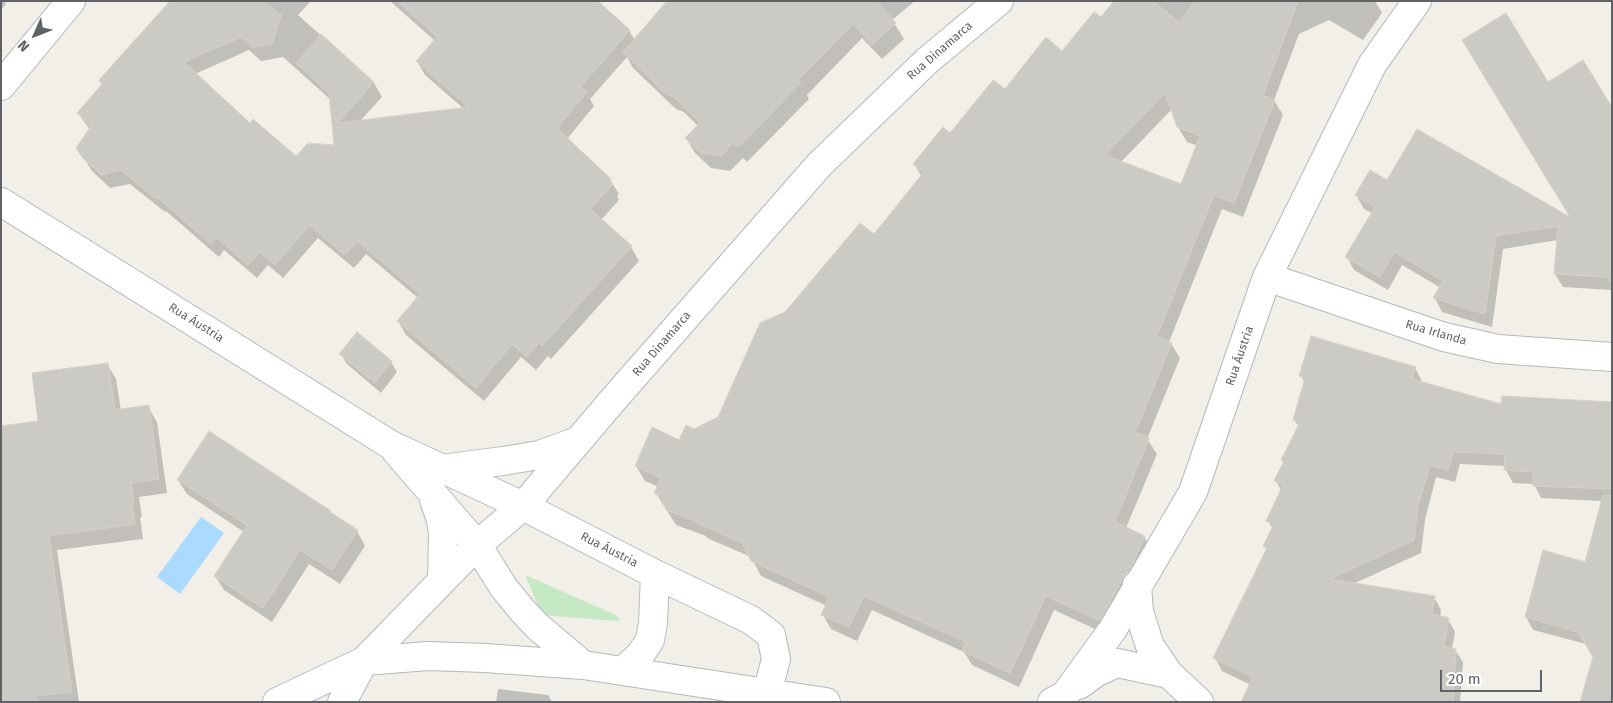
<!DOCTYPE html>
<meta charset="utf-8">
<style>
body{margin:0}
#map{position:relative;width:1613px;height:703px;overflow:hidden;background:#f1efe8;font-family:"Fira Sans",sans-serif}
canvas{display:block}
.frame{position:absolute;inset:0;border:2px solid #5f6368;pointer-events:none}
.north{position:absolute;left:10px;top:10px;width:50px;height:50px;-webkit-text-stroke:4px #fff;paint-order:stroke;rotate:226deg;font-size:14px;font-weight:700;line-height:20px;text-align:center;color:#5f6368}
.north::after{content:'';display:block;margin:auto;width:18px;height:22px;background:#5f6368;clip-path:polygon(50% 0,100% 100%,50% 72%,0 100%)}
.scale{position:absolute;left:1440px;top:670px;width:102px;height:22px;box-sizing:border-box;border:2px solid #5f6368;border-top:0;padding-left:6px;font-size:15px;line-height:18px;white-space:nowrap;color:#5f6368;-webkit-text-stroke:4px #fff;paint-order:stroke}
</style>
<div id="map">
<canvas width="1613" height="703"></canvas>
<div class="frame"></div>
<div class="north">N</div>
<div class="scale">20 m</div>
</div>
<script>
const context = document.querySelector('canvas').getContext('2d');
context.lineJoin = 'round';
function fill(path, color) {
  context.fillStyle = color;
  context.fill(path, 'evenodd');
}
function shape(rows) {
  const path = new Path2D();
  for (const r of rows) {
    path.moveTo(r[0], r[1]);
    for (let i = 2; i < r.length; i += 2) path.lineTo(r[i], r[i + 1]);
  }
  return path;
}
function stroke(path, color, width, dash) {
  context.strokeStyle = color;
  context.lineWidth = width;
  context.lineCap = dash ? 'butt' : 'round';
  context.setLineDash(dash || []);
  context.stroke(path);
}
function drawText(font, color, halo, rows, align = 'center') {
  context.font = font + ' "Fira Sans",sans-serif';
  context.lineWidth = 4.5;
  context.setLineDash([]);
  context.textBaseline = 'middle';
  context.strokeStyle = halo;
  context.fillStyle = color;
  for (const [text, x, y, turn = 0] of rows) {
    context.save();
    context.translate(x, y);
    context.rotate((+turn || 0) * Math.PI / 180);
    context.textAlign = isNaN(turn) ? turn : align;
    if (halo) context.strokeText(text, 0, 0);
    context.fillText(text, 0, 0);
    context.restore();
  }
}
fill(shape([
 [525,575,616,615,620,620,617,621,542,615]
]), '#c5e8c5');
fill(shape([
 [201,517,224,533,180,594,157,577]
]), '#aadaff');
fill(shape([
 [1,1,4,1,6,4,1,10],
 [173,1,311,1,298,15,374,83,382,97,360,121,464,109,425,75,417,61,435,41,390,1,596,1,629,31,635,40,669,1,915,1,892,20,904,39,882,59,862,38,807,95,809,99,747,162,743,158,730,171,711,168,695,153,686,138,698,126,684,112,676,109,633,68,627,57,590,99,594,106,567,139,610,180,619,194,617,196,619,200,601,220,631,247,639,261,551,359,548,356,536,370,521,357,484,401,406,335,398,321,418,298,366,254,354,268,318,238,283,278,268,265,257,278,224,250,219,257,166,211,165,212,130,184,110,188,92,171,77,148,90,130,78,113],
 [249,50,261,61,283,57,331,100,336,147,296,158,250,125,195,74],
 [1116,1,1375,1,1382,13,1363,40,1329,20,1299,34,1274,100,1283,115,1243,217,1222,209,1169,342,1171,344,1180,358,1147,439,1157,454,1126,528,1144,537,1153,551,1108,635,1054,610,1019,687,972,665,964,652,872,610,857,641,831,629,823,615,827,606,761,576,751,557,707,538,706,536,676,525,656,493,659,487,645,481,636,466,680,441,694,430,719,418,786,313,874,236,922,177,914,164,1005,91,1063,53,1101,19],
 [1172,109,1178,127,1187,142,1198,146,1182,186,1121,162],
 [1548,83,1612,109,1612,290,1563,287,1555,274,1558,240,1503,249,1492,327,1442,312,1435,298,1441,288,1402,265,1388,290,1354,270,1347,257,1372,213,1364,209,1356,195,1387,182,1573,220],
 [341,354,391,362,397,372,381,393,347,364],
 [107,364,116,379,121,411,148,407,157,422,167,493,139,497,142,517,140,517,143,539,57,550,79,702,1,702,40,422],
 [1415,368,1422,381,1421,383,1502,405,1612,403,1612,702,1594,657,1586,644,1533,630,1526,617,1586,563,1602,503,1600,501,1541,498,1534,484,1513,483,1506,470,1506,466,1460,464,1455,482,1436,477,1425,520,1421,553,1353,584,1434,597,1441,610,1440,617,1448,619,1455,632,1452,649,1455,650,1463,662,1460,702,1264,702,1251,685,1222,671,1215,658,1267,551,1264,546,1273,529,1268,521,1282,492,1276,481,1284,463,1283,460,1299,427,1294,420,1305,383,1301,376],
 [178,480,330,512,332,515,357,531,365,546,340,584,309,564,272,622,224,590,215,576,244,532,187,494],
 [498,689,548,695,552,702,496,702]
]), '#0003');
const building = shape([
 [170,1,264,1,281,15,272,44,252,47,241,37,184,62,250,123,253,119,296,156,308,143,334,145,329,93,296,63,321,34,374,82,338,123,468,107,416,61,437,37,397,1,598,1,630,30,581,86,587,92,557,128,611,179,609,182,612,185,590,209,632,246,542,346,539,343,527,357,512,344,476,388,397,321,420,294,357,241,345,255,309,225,275,265,260,252,248,265,216,237,211,244,157,197,156,199,121,170,101,175,82,157,76,148,91,126,77,113,102,84,99,80,170,1],
 [667,1,876,1,896,23,872,45,853,24,798,80,801,83,738,147,733,143,721,156,701,153,685,138,700,123,674,97,666,94,623,52,667,1],
 [1114,1,1153,1,1179,22,1196,1,1298,1,1263,95,1275,100,1234,203,1214,195,1157,336,1172,343,1135,432,1149,438,1115,522,1145,536,1130,570,1123,578,1100,621,1046,596,1010,673,962,651,966,642,864,596,849,627,821,615,829,597,751,561,742,543,697,523,696,521,666,510,662,497,654,493,661,478,635,466,652,427,679,440,686,425,694,429,718,417,760,323,785,312,860,223,874,234,923,173,913,164,943,127,950,133,993,80,1005,89,1046,37,1062,51,1094,12,1101,17,1114,1],
 [1165,93,1177,127,1200,136,1181,184,1105,155,1165,93],
 [1506,13,1548,82,1583,60,1612,107,1612,285,1607,277,1554,274,1558,226,1496,236,1485,314,1433,298,1443,281,1394,252,1380,277,1345,257,1375,207,1355,195,1370,170,1387,180,1417,129,1570,217,1462,40,1506,13],
 [357,332,392,361,375,383,339,354,357,332],
 [1311,336,1416,367,1412,379,1501,404,1502,396,1612,402,1612,489,1533,486,1533,472,1504,470,1505,454,1453,452,1448,470,1430,465,1418,506,1414,540,1330,579,1435,596,1432,614,1449,618,1444,647,1456,649,1453,702,1241,702,1253,677,1213,658,1267,548,1263,546,1274,524,1266,521,1283,485,1274,481,1284,461,1281,460,1300,422,1293,420,1305,378,1299,376,1311,336],
 [108,363,115,410,149,405,159,479,131,483,134,502,132,502,135,524,49,536,72,692,36,696,38,702,1,702,1,426,38,421,32,373,108,363],
 [209,431,331,511,330,512,358,530,332,570,300,550,263,608,214,576,247,525,177,480,209,431],
 [1603,495,1612,496,1612,702,1580,702,1593,657,1578,632,1525,617,1543,550,1585,562,1603,495]
]);
fill(building, '#cccac5');
stroke(building, '#d6d1c6', 1);
const street = shape([
 [1,86,71,1],
 [1,202,391,445,523,506,655,574,751,620,771,635,776,659,767,693],
 [1267,277,1444,337,1498,349,1612,357],
 [396,451,477,545,504,588,522,610,537,626,583,665],
 [442,469,503,461,539,455,578,441],
 [434,500,441,520,443,533,442,580],
 [1137,585,1139,612,1150,646,1169,674,1199,702],
 [623,671,640,655,650,640,653,623,655,574],
 [1079,685,1097,672,1117,663,1169,674],
 [277,702,364,661,428,656,485,658,583,665,826,702],
 [342,702,364,661,477,545,523,506,613,400,820,164,928,60,999,1],
 [1052,702,1065,695,1113,629,1193,492,1267,277,1372,65,1417,1]
]);
stroke(street, '#b5b8bc', 30);
stroke(street, '#fff', 28);
drawText('12px', '#5f6368', '#fff', [
 ["Rua Dinamarca",940,51,-41],
 ["Rua Áustria",196,323,32],
 ["Rua Irlanda",1436,333,16],
 ["Rua Dinamarca",662,344,-49],
 ["Rua Áustria",1240,356,-71],
 ["Rua Áustria",609,550,27]
]);
</script>
